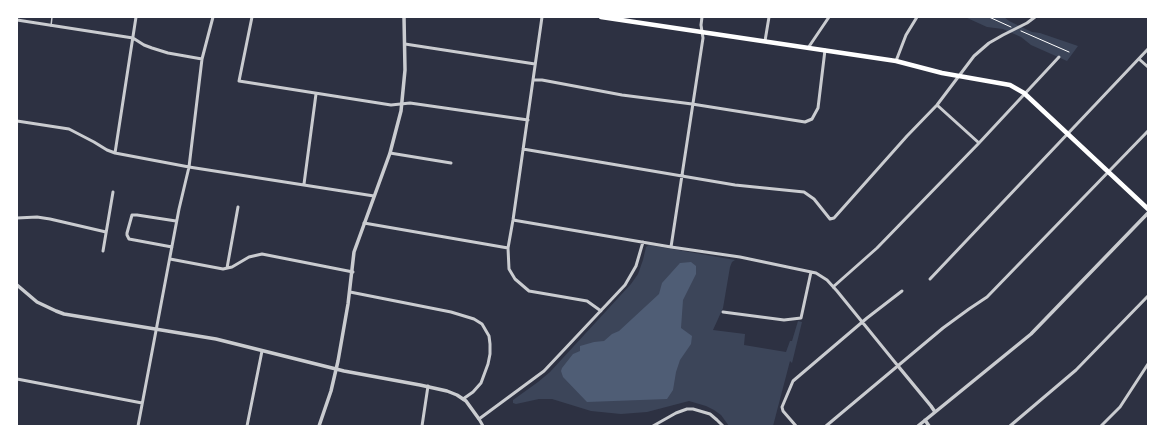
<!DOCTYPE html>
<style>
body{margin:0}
#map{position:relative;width:1165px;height:443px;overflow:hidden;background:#2d3142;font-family:Lora,serif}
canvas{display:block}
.frame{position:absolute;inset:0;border:18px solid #fff;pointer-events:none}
</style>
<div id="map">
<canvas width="1165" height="443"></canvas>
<div class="frame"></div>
</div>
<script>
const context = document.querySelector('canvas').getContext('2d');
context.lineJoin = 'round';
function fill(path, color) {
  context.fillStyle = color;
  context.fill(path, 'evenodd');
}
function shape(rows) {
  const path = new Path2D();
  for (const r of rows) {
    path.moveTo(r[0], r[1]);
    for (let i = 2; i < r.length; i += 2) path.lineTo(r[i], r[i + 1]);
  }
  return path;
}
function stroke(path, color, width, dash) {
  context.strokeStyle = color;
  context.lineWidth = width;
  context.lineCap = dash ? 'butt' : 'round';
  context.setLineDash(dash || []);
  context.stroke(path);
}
fill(shape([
 [965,17,1004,17,1009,21,1032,32,1040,33,1078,46,1067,61,1031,45,1021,37,1003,29,987,27],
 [649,245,735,260,732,262,730,267,723,308,713,330,745,334,744,345,786,352,790,341,792,341,798,321,802,322,792,363,790,361,773,426,729,426,721,415,714,410,706,406,689,401,647,412,621,414,591,411,552,399,539,399,516,404,513,403,513,400,538,382,550,372,631,284,638,274,643,260,646,247]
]), '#3c4559');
fill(shape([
 [691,262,696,266,696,274,683,300,681,328,692,336,691,344,680,360,676,372,673,390,667,399,587,402,563,377,561,371,562,368,573,354,580,351,580,346,594,342,604,341,612,334,619,331,659,294,662,283,680,263]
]), '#4f5d75');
stroke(shape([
 [989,17,1011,27],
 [1021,31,1069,52]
]), '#fff', 1);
stroke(shape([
 [51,26,52,17]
]), '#caccd0', 1.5);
stroke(shape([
 [252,17,239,81,391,105,410,103,528,120],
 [542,17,513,220,508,248,509,269,515,279,529,291,587,301,601,311],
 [17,20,133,38,144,45,152,48,168,53,202,59],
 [765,41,769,17],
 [405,44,535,64],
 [808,48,829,17],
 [1139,59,1148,67],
 [896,61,906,35,917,17],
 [534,80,542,80,622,95,692,104,805,122,812,119,818,108,825,50],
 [937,105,979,143],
 [17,121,69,129,94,142,107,150,115,153,189,167,374,196],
 [523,149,735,185,804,192,814,199,830,219,834,218,907,136,937,105,974,56,989,43,1003,35,1027,23,1035,17],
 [115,153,136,17],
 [390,153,451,163],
 [304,184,316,94],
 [17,218,37,217,50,219,106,232],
 [513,220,671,247,740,257,816,273,827,280,837,291,898,366],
 [364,223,508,248],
 [172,247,129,239,127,235,127,233,132,215,137,215,176,221],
 [671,247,703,38,701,25,702,17],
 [103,251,113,192],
 [170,259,223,269,232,267,249,257,262,254,353,272],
 [227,268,238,207],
 [930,279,1148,49],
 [833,287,877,248,979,143,1059,57],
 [350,292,451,312,474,319,482,324,489,336,490,344,490,354,488,364,481,383,473,392,463,399],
 [723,312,784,320,801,318,811,272],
 [17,379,142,403],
 [138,426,179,209,189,167,202,59,213,17],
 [247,426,262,351],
 [422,426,428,386],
 [483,426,479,419,544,371,625,285,636,266,643,242],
 [653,426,676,413,687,409,693,409,710,414,717,420,723,426],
 [796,426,783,411,782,407,793,381,867,318,902,291],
 [826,426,943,328,969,309,987,297,1148,131],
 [1010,426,1076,370,1148,296],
 [1101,426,1120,407,1148,364]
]), '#caccd0', 3);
stroke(shape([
 [17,285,37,302,56,311,64,314,216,339,344,371,420,385,447,391,457,395,466,401,479,419],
 [898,366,931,406,935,412],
 [925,420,929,426],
 [319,426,331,391,338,361,348,304,354,252,390,153,401,111,405,70,404,17],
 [918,426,1031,334,1148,213]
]), '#caccd0', 3.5);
stroke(shape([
 [601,17,896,61,942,73,1010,85,1024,93,1148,209]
]), '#fff', 4.5);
</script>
